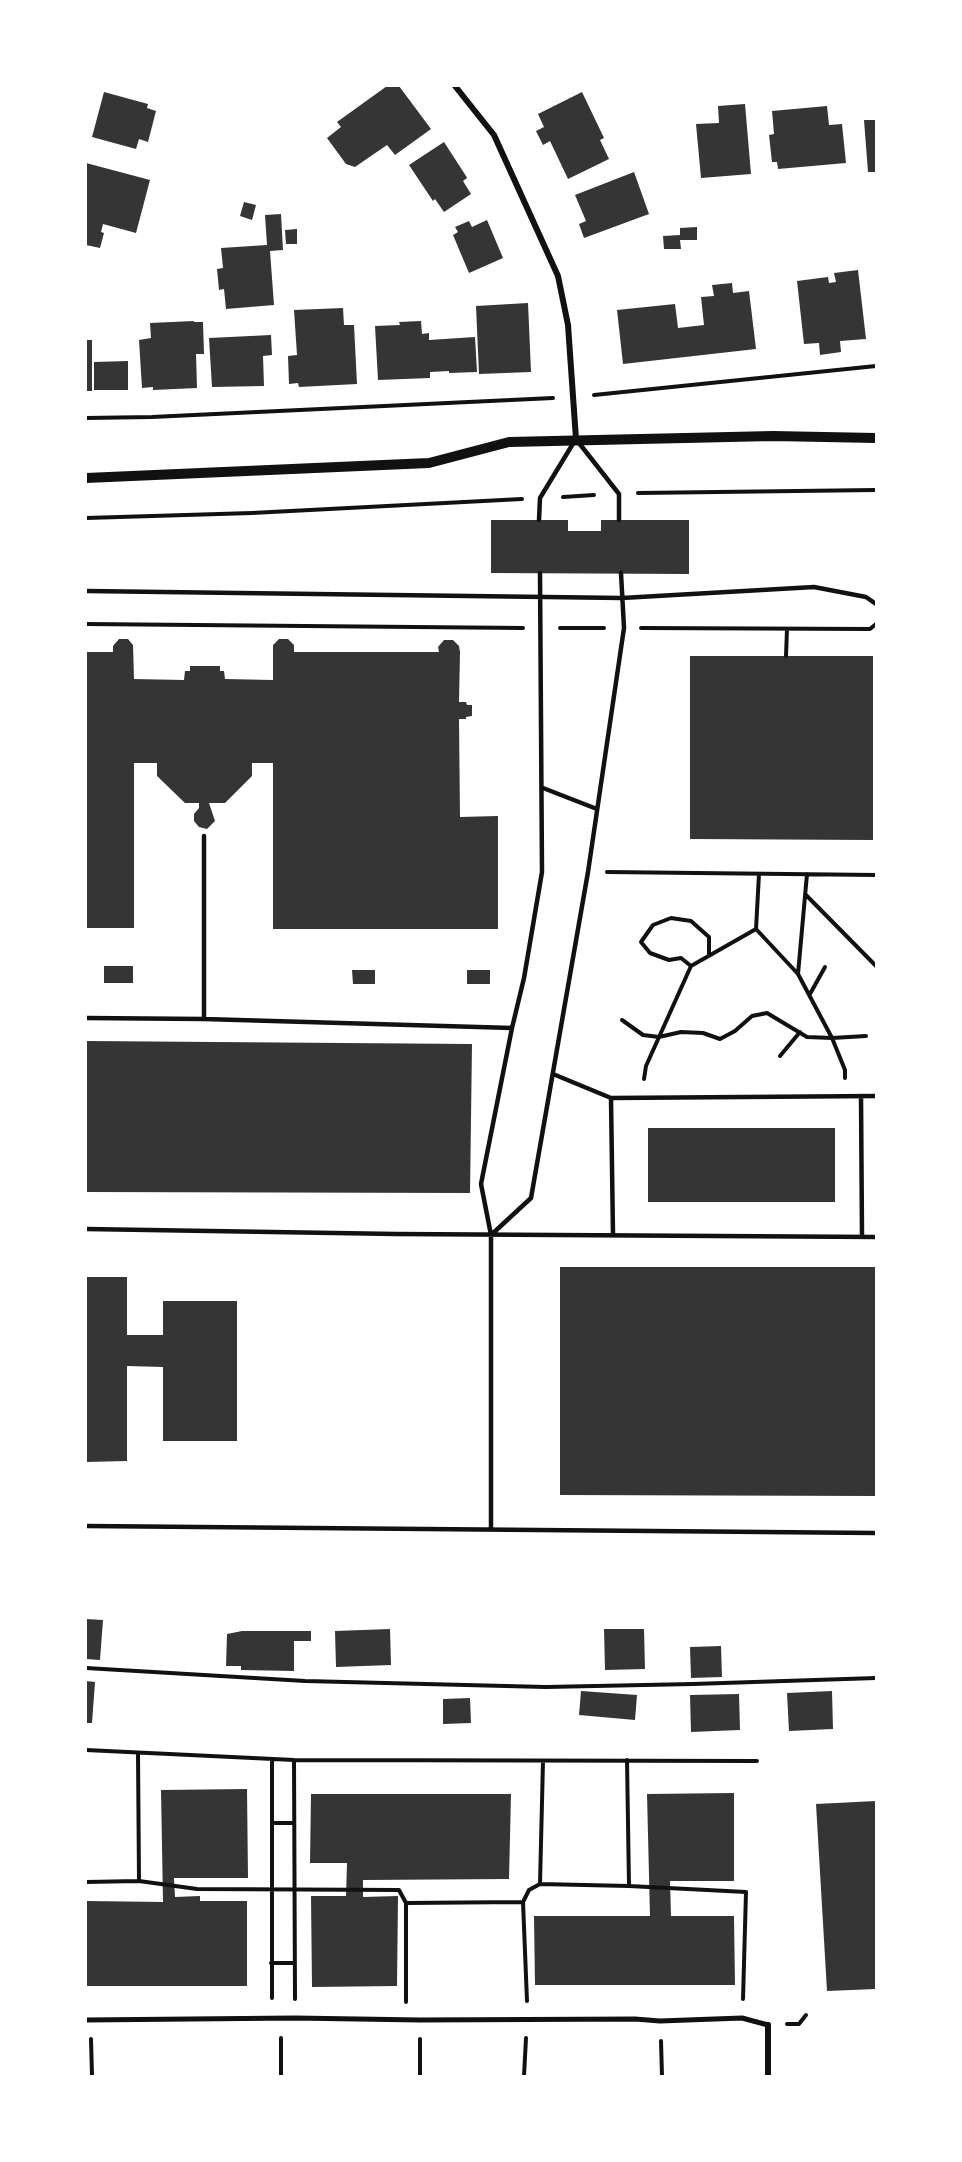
<!DOCTYPE html>
<style>
body{margin:0}
#map{position:relative;width:962px;height:2162px;overflow:hidden;background:#fff;font-family:"Zilla Slab",serif}
canvas{display:block}
.frame{position:absolute;inset:0;border:87px solid #fff;pointer-events:none}
</style>
<div id="map">
<canvas width="962" height="2162"></canvas>
<div class="frame"></div>
</div>
<script>
const context = document.querySelector('canvas').getContext('2d');
context.lineJoin = 'round';
function fill(path, color) {
  context.fillStyle = color;
  context.fill(path, 'evenodd');
}
function shape(rows) {
  const path = new Path2D();
  for (const r of rows) {
    path.moveTo(r[0], r[1]);
    for (let i = 2; i < r.length; i += 2) path.lineTo(r[i], r[i + 1]);
  }
  return path;
}
function stroke(path, color, width, dash) {
  context.strokeStyle = color;
  context.lineWidth = width;
  context.lineCap = dash ? 'butt' : 'round';
  context.setLineDash(dash || []);
  context.stroke(path);
}
fill(shape([
 [387,86,399,86,431,129,395,155,387,145,355,167,346,164,327,138,341,127,337,122],
 [104,92,148,104,147,108,156,111,148,142,139,139,136,149,92,137],
 [582,92,604,138,600,140,609,159,568,179,550,141,543,145,536,131,544,127,538,114],
 [745,104,751,174,701,178,696,124,719,123,718,106],
 [827,106,829,125,842,124,846,163,778,169,777,162,772,162,769,135,774,134,772,111],
 [864,120,876,120,876,172,868,172],
 [444,142,466,176,467,178,463,181,471,194,444,212,435,199,433,201,409,165],
 [86,163,150,180,136,233,103,224,101,232,104,233,100,248,86,245],
 [634,172,649,214,584,238,579,224,586,221,575,195],
 [244,202,256,205,252,220,240,216],
 [281,214,283,250,270,251,274,305,226,309,224,289,219,290,217,269,223,268,221,248,267,245,265,215],
 [487,220,503,258,469,273,453,235,458,232,455,227,469,221,472,227],
 [697,227,697,240,680,240,681,249,664,249,663,236,680,235,680,228],
 [297,229,297,244,286,244,285,230],
 [858,270,866,339,840,341,841,352,820,355,819,343,804,344,797,281,828,277,829,283,836,282,834,273],
 [732,283,733,293,749,291,756,349,623,364,617,310,675,304,678,328,704,325,701,297,714,296,712,285],
 [528,303,531,372,479,374,476,306],
 [343,308,344,325,354,325,357,384,299,387,298,383,289,384,288,356,297,355,294,310],
 [194,321,194,322,203,322,204,354,196,354,197,388,153,390,153,387,142,388,139,340,151,338,150,323],
 [421,321,422,334,429,333,429,340,475,337,477,372,449,373,449,371,430,372,430,378,378,380,375,326,400,325,399,322],
 [271,335,272,355,263,356,264,386,212,387,209,338],
 [86,340,92,340,92,391,86,391],
 [128,361,128,390,94,390,94,362],
 [491,520,568,520,568,531,601,531,601,520,689,520,689,574,491,573],
 [119,639,128,639,133,645,134,679,184,680,185,671,190,671,190,666,220,666,220,671,224,671,225,679,273,680,273,645,279,639,288,639,294,645,294,652,439,652,438,647,444,640,453,640,459,646,460,652,459,702,466,702,467,705,472,705,472,716,466,717,466,719,459,719,460,817,498,816,498,929,273,929,273,763,252,763,252,776,225,803,209,803,215,821,207,829,199,827,194,821,194,814,199,808,199,803,185,803,157,776,157,763,134,763,134,928,86,928,86,652,113,652,113,646],
 [690,656,873,656,873,840,690,839],
 [104,966,133,966,133,983,104,983],
 [352,970,375,970,375,984,353,984],
 [467,970,490,970,490,984,467,984],
 [86,1041,472,1044,470,1193,86,1192],
 [648,1128,835,1128,835,1202,648,1202],
 [560,1267,876,1267,876,1496,560,1495],
 [86,1277,127,1277,127,1335,163,1335,163,1301,237,1301,237,1441,163,1441,163,1367,127,1366,127,1461,86,1462],
 [86,1619,103,1620,100,1660,86,1659],
 [390,1629,391,1665,336,1667,335,1631],
 [604,1629,644,1629,645,1669,605,1670],
 [242,1631,311,1631,311,1641,294,1641,294,1671,241,1670,241,1666,226,1666,227,1634],
 [721,1646,722,1677,691,1678,690,1647],
 [86,1681,95,1682,92,1723,86,1723],
 [581,1691,637,1695,635,1720,579,1715],
 [832,1691,833,1729,789,1731,787,1693],
 [739,1694,740,1730,691,1732,690,1695],
 [470,1698,471,1723,443,1724,443,1699],
 [247,1789,248,1878,174,1878,175,1897,200,1896,200,1901,247,1901,247,1986,86,1986,86,1901,163,1902,161,1790],
 [734,1793,734,1881,670,1881,671,1916,734,1916,735,1985,535,1985,534,1916,650,1916,647,1794],
 [311,1794,511,1794,509,1879,363,1880,363,1897,398,1896,397,1986,312,1987,311,1896,346,1896,347,1863,310,1863],
 [876,1801,876,1989,827,1991,816,1804]
]), '#353535');
stroke(shape([
 [594,395,876,366],
 [86,418,152,417,553,398],
 [638,493,876,490],
 [563,497,594,495],
 [86,518,252,513,522,499],
 [86,624,523,628],
 [560,628,604,628],
 [641,628,870,629,876,624],
 [786,656,787,629],
 [607,872,876,875],
 [807,874,798,974,832,1038,845,1070,845,1078],
 [805,894,876,966],
 [756,929,798,974],
 [691,966,681,958,669,960,650,953,641,942,653,925,671,918,691,921,709,937,709,955],
 [810,994,825,967],
 [622,1020,643,1035,659,1037,681,1032,703,1033,720,1039,735,1031,752,1016,767,1013,807,1037,832,1038,866,1036],
 [780,1056,800,1032],
 [644,1079,646,1066,691,966,756,929,759,874],
 [86,1668,305,1681,546,1687,693,1684,876,1678],
 [86,1750,294,1760,757,1761],
 [138,1753,139,1881],
 [272,1760,272,1998],
 [294,1760,295,1999],
 [272,1823,294,1823],
 [86,1882,139,1881,197,1889,399,1890,406,1903,523,1902,529,1890,540,1884,629,1886,627,1760],
 [540,1884,543,1761],
 [629,1886,746,1892,743,1999],
 [523,1902,527,2001],
 [406,1903,406,2002],
 [271,1963,294,1963],
 [787,2024,799,2024,806,2015],
 [281,2038,281,2076],
 [91,2039,92,2076],
 [661,2041,662,2076],
 [420,2076,420,2039],
 [524,2076,526,2038]
]), '#111', 4);
stroke(shape([
 [579,443,619,494,619,520],
 [539,520,540,498,574,442],
 [86,591,622,598,814,587,866,597,876,604],
 [543,788,597,809],
 [204,836,204,1019],
 [86,1018,204,1019,512,1028],
 [553,1074,611,1098,876,1096],
 [861,1096,862,1236],
 [611,1098,613,1235],
 [86,1229,396,1234,876,1237],
 [491,1235,531,1198,588,872,624,628,621,573],
 [86,1526,876,1533],
 [491,1529,491,1235,481,1184,512,1028,524,978,542,872,540,573]
]), '#111', 4.5);
stroke(shape([
 [86,2020,295,2018,420,2020,635,2019,660,2021,742,2018,768,2025]
]), '#111', 5);
stroke(shape([
 [455,86,494,135,558,276,568,325,576,439],
 [768,2076,768,2025]
]), '#111', 6);
stroke(shape([
 [86,478,429,463,509,442,773,436,876,438]
]), '#111', 10);
</script>
